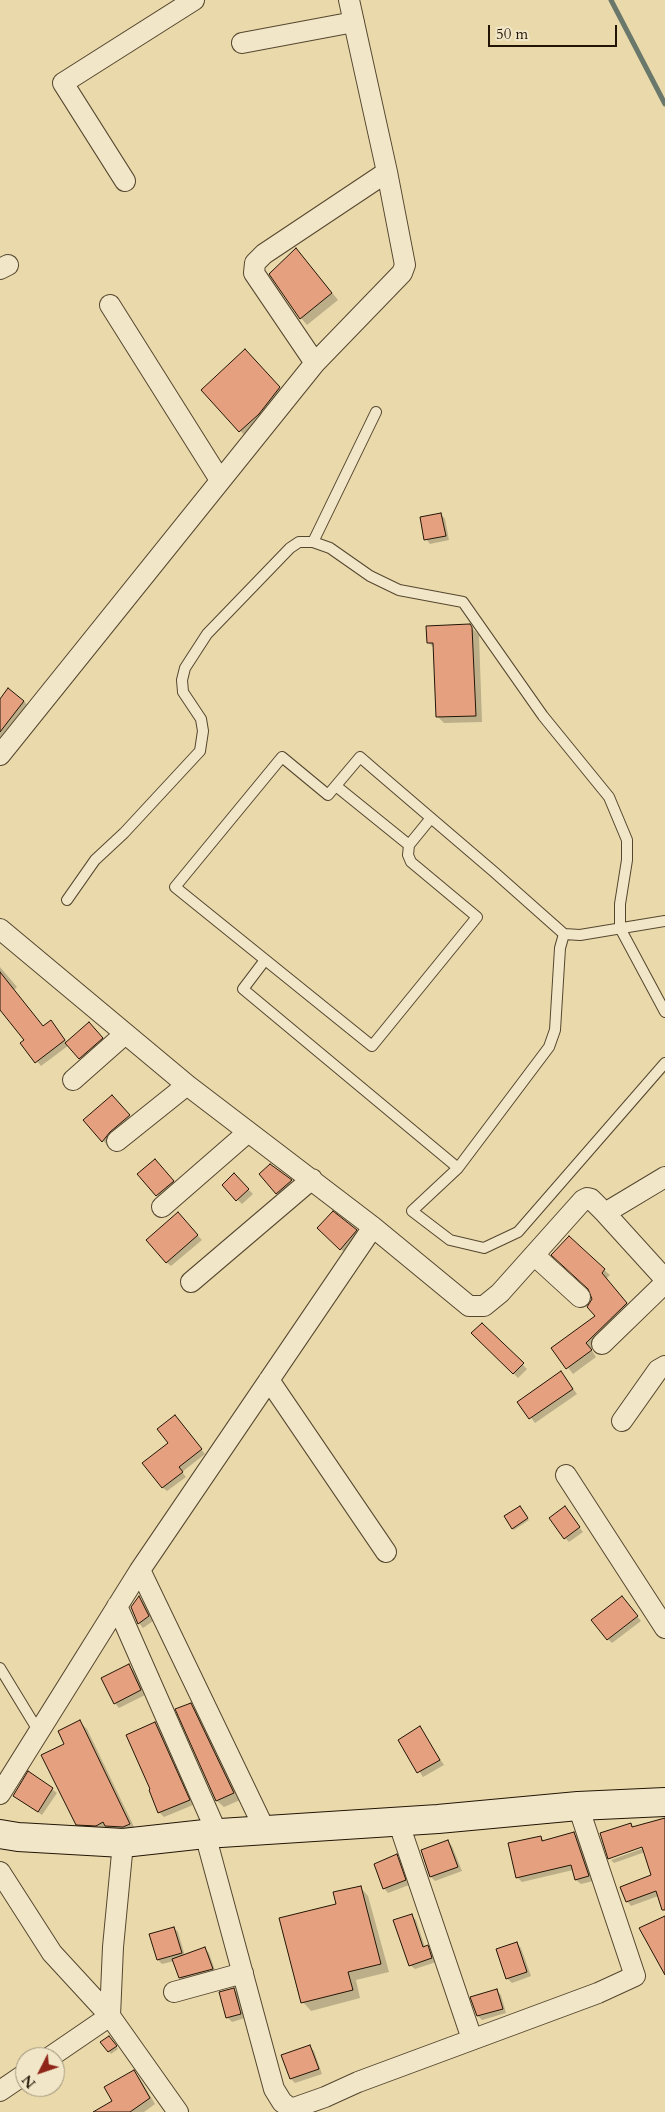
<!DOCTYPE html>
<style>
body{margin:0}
#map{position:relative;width:665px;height:2112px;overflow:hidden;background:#eadaab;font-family:Cardo,serif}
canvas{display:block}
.north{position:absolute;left:15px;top:2047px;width:50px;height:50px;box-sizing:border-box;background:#f1e7c8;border:1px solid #9f937a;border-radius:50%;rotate:229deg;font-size:14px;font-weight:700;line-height:20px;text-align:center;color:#231506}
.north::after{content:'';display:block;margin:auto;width:18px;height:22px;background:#8f2418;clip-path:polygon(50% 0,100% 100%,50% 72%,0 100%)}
.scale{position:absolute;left:488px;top:25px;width:129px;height:22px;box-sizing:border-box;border:2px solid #231506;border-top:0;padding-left:6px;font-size:15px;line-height:18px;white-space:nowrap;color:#231506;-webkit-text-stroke:4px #f1e7c8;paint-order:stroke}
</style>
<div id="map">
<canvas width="665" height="2112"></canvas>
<div class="north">N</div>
<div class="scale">50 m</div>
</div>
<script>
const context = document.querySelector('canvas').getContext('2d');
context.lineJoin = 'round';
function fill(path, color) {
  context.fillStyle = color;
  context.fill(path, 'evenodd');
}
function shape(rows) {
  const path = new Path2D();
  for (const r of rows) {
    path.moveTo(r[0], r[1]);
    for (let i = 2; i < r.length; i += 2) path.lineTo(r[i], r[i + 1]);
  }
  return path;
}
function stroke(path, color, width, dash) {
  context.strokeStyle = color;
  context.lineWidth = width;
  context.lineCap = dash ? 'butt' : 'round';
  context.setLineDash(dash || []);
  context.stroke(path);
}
fill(shape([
 [303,257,338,300,307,325,301,318],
 [252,357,286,395,247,438,202,390],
 [441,514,445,519,449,540,430,544,426,539],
 [470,626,479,635,482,722,444,723,437,716,434,648,428,642],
 [0,701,24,701,28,706,0,742],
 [0,967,17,987,14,990,43,1028,55,1027,67,1042,93,1028,106,1043,84,1062,69,1045,41,1066,22,1043,26,1041,0,1008],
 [117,1101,133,1121,114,1136,107,1145,85,1120],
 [159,1165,177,1186,162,1200,139,1174],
 [261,1174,290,1180,295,1185,281,1197],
 [234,1175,253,1194,242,1204,223,1185],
 [182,1218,202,1240,171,1266,166,1262],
 [319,1228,356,1231,360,1235,345,1253],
 [604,1270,610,1275,606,1279,632,1309,591,1349,596,1357,573,1374,553,1348,596,1316,590,1289],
 [482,1324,527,1369,518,1378,473,1333],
 [561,1372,577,1394,535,1423,519,1402],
 [179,1421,205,1454,182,1472,186,1477,167,1491,162,1487,170,1443],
 [522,1509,529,1520,514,1530,512,1528],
 [569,1513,583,1532,569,1542,565,1538],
 [139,1598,143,1602,153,1621,143,1628,139,1623,132,1608],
 [626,1602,641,1621,612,1643,608,1639],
 [129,1666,133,1670,145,1695,119,1708,115,1703],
 [190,1704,197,1711,240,1800,224,1807,217,1801,177,1710],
 [80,1722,87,1729,136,1831,84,1831,77,1824,66,1744],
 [155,1723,159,1728,193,1805,164,1817,159,1812],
 [420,1728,444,1765,423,1777,399,1740],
 [52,1789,57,1793,42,1815,14,1796],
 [662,1819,665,1819,665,1906,661,1895,631,1906,627,1901,621,1887,653,1876,645,1852,614,1863,611,1860,649,1846,648,1844,610,1857,610,1859,601,1834,631,1824,634,1828],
 [574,1833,578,1837,593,1881,581,1884,576,1880,573,1870,522,1882,517,1877,541,1837,545,1842],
 [448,1842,452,1846,462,1871,435,1881,431,1877,422,1851],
 [397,1856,401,1860,409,1885,388,1893,384,1888],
 [360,1887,368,1896,389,1972,356,1980,360,1998,311,2011,303,2002,337,1905],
 [411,1915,416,1920,425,1947,427,1947,432,1951,436,1962,415,1969,410,1965],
 [174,1928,178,1932,185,1956,205,1949,209,1953,216,1973,185,1982,180,1978,174,1961,162,1964,158,1960],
 [517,1943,521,1948,531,1976,512,1983,507,1978],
 [234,1989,238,1994,245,2018,232,2022,227,2017],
 [497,1991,501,1995,506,2013,482,2020,478,2016,472,1998],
 [111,2039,118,2049,111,2054,102,2042],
 [310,2047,314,2051,322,2074,295,2083,291,2079],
 [133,2071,139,2077,155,2104,144,2112,96,2112,114,2102]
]), '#0003');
stroke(shape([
 [611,0,665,104]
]), '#69786b', 5);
const building = shape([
 [296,248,332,293,300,319,269,274,296,248],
 [245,349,280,387,259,414,239,432,201,390,245,349],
 [441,513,446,536,424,540,420,517,441,513],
 [470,624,472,627,476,716,436,717,433,643,427,643,426,626,470,624],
 [8,688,24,701,0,732,0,699,8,688],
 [0,972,43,1026,51,1020,65,1040,35,1063,20,1043,24,1040,0,1010,0,972],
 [89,1022,103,1038,79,1059,65,1043,89,1022],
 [112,1095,130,1115,110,1132,102,1142,83,1120,112,1095],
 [155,1159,174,1181,156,1196,137,1174,155,1159],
 [270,1164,292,1180,276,1194,259,1174,270,1164],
 [234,1173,249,1189,236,1201,222,1185,234,1173],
 [333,1211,357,1230,340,1250,317,1228,333,1211],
 [178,1212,198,1235,166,1263,146,1240,178,1212],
 [569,1236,605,1269,602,1273,627,1303,586,1343,592,1350,566,1369,551,1348,595,1316,587,1307,592,1299,588,1289,551,1255,569,1236],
 [482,1323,524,1363,513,1374,471,1333,482,1323],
 [561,1371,573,1389,529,1419,517,1402,561,1371],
 [175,1415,202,1449,179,1467,183,1472,162,1488,142,1463,168,1443,157,1429,175,1415],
 [520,1506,528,1518,512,1529,504,1516,520,1506],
 [565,1506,580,1527,564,1539,549,1518,565,1506],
 [139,1596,149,1616,138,1624,131,1607,139,1596],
 [622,1596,638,1616,607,1640,591,1620,622,1596],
 [129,1664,141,1690,114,1704,101,1678,129,1664],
 [191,1703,234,1793,216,1801,175,1709,191,1703],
 [80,1720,130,1824,123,1827,105,1826,103,1822,96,1826,76,1825,41,1755,64,1744,58,1731,80,1720],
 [155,1722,190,1800,158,1813,149,1790,150,1789,126,1735,155,1722],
 [420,1726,440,1760,417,1773,398,1740,420,1726],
 [28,1771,53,1788,38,1812,13,1796,28,1771],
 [665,1818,665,1910,662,1910,656,1891,626,1902,620,1887,651,1875,642,1847,608,1859,600,1833,631,1823,632,1827,665,1818],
 [574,1832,589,1876,575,1880,571,1865,516,1878,508,1843,541,1836,542,1841,574,1832],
 [448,1840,458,1867,430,1877,421,1850,448,1840],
 [397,1854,406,1880,383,1889,374,1864,397,1854],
 [361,1886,381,1964,348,1972,353,1990,301,2003,279,1918,336,1904,333,1892,361,1886],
 [412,1914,423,1947,428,1945,432,1958,409,1966,393,1920,412,1914],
 [665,1916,665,1975,639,1928,665,1916],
 [174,1927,182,1953,157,1960,149,1934,174,1927],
 [517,1942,527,1972,506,1979,496,1949,517,1942],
 [205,1947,213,1969,179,1978,172,1959,205,1947],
 [234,1988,241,2014,226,2018,219,1992,234,1988],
 [497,1989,503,2009,477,2016,470,1997,497,1989],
 [109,2036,117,2046,108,2052,100,2042,109,2036],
 [310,2045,319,2069,290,2079,281,2055,310,2045],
 [134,2070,150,2098,130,2112,93,2112,112,2101,104,2087,134,2070]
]);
fill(building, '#e5a17f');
stroke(building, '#231506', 1);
const lane = shape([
 [313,542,376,412],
 [336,786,409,845],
 [431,818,409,845,408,855,411,862,477,917,372,1046,175,887,282,757,328,795,360,757,375,770,431,818,493,871,564,934],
 [67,900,95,860,124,833,200,751,203,731,201,719,183,692,182,680,185,668,207,634,290,548,299,542,313,542,330,548,370,576,399,590,463,602,543,716,609,797,627,840,627,860,620,904,620,928,665,1012],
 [665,921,580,935,564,934,560,948,555,1030,549,1047,458,1168,412,1211,450,1240,484,1248,518,1232,665,1063],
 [265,960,243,989,458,1168],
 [0,1668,39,1732]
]);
const street = shape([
 [242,43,354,22],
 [125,181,63,83,194,0],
 [0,269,8,265],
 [110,305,220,480],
 [315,363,254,273,255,263,264,254,387,172],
 [0,755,315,363,402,273,405,265,387,172,349,0],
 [0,929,187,1085,373,1227,469,1306,484,1306,500,1293,583,1200,587,1198,591,1199,605,1213,665,1177],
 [73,1080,125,1034],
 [117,1141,187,1085],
 [162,1207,247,1133],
 [605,1213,665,1279],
 [534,1255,580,1297],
 [191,1282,312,1179],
 [602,1344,665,1283],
 [269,1380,386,1552],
 [622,1421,658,1370,665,1366],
 [566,1475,665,1628],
 [140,1570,265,1830],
 [117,1606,217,1833],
 [0,1794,140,1570,373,1227],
 [398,1821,472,2039],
 [205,1834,274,2089,282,2102,291,2109,325,2097,358,2082,598,1993,635,1976,578,1806],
 [0,1872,52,1953,110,2016,178,2112],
 [174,1992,243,1973],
 [50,2057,110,2016,113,1947,123,1843],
 [0,2091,25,2074]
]);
const secondary = shape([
 [0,1834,18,1837,123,1843,205,1834,438,1819,578,1806,665,1802]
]);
stroke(lane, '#55462f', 12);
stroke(street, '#55462f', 22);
stroke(secondary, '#231506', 30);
stroke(lane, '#f1e7c8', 10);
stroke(street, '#f1e7c8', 20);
stroke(secondary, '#f1e7c8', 28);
</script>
